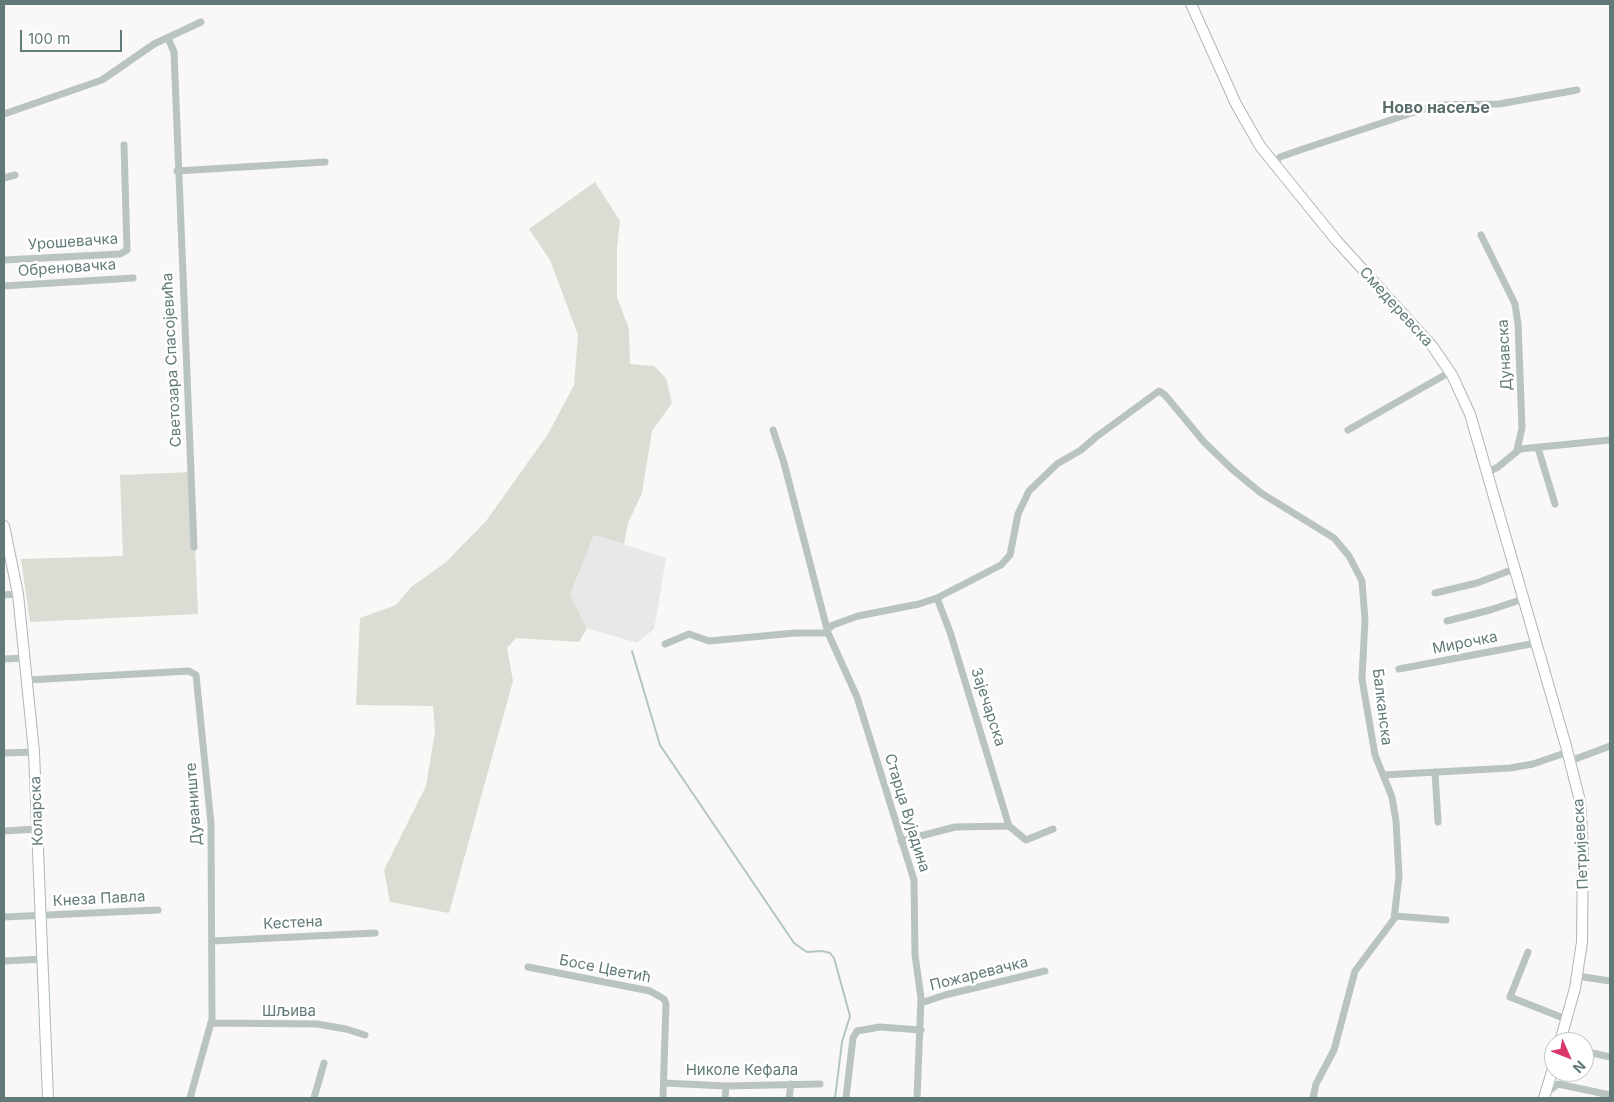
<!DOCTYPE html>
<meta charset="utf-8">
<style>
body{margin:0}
#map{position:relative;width:1614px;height:1102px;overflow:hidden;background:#f9f8f7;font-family:Inter,sans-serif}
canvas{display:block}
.frame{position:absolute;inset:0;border:5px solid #617a78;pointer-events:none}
.north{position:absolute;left:1544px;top:1032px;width:50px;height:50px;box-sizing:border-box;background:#fff;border:1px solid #c0cac9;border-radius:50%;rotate:134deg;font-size:14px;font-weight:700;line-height:20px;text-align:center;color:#617a78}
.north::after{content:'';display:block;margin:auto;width:18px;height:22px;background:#d93769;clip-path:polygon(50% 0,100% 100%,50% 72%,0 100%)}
.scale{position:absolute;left:20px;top:30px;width:102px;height:22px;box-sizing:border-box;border:2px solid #617a78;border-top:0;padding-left:6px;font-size:15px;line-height:18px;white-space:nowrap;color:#617a78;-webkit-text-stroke:4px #fff;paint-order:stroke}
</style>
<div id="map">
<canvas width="1614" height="1102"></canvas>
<div class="frame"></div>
<div class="north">N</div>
<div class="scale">100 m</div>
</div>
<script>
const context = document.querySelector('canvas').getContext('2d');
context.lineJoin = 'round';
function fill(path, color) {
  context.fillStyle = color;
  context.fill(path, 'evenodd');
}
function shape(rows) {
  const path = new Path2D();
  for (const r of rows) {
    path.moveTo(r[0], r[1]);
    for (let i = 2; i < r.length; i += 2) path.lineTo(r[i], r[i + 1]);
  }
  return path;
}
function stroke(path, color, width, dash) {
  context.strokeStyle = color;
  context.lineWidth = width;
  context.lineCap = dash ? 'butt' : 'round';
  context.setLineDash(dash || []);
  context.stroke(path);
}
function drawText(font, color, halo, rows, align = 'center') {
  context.font = font + ' Inter,sans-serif';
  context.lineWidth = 5;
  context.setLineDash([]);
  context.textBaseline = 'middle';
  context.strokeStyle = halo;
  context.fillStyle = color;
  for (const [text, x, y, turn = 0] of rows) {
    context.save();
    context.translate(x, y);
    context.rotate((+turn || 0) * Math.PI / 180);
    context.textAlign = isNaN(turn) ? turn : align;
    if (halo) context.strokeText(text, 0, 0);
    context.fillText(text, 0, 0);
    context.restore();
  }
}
fill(shape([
 [594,535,666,558,654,629,637,643,587,628,570,595]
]), '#e7e8e7');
fill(shape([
 [595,182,620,221,617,248,617,297,629,329,630,364,654,366,666,378,672,403,652,431,642,493,628,523,624,544,594,535,570,595,587,628,579,642,516,638,507,648,513,681,449,913,390,902,384,870,426,786,435,731,433,706,356,705,360,618,396,605,411,587,445,563,486,521,548,434,574,385,578,335,550,260,529,229],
 [192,472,198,614,30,622,21,559,123,556,120,475]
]), '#dbdcd4');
stroke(shape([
 [632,651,660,745,794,943,807,952,822,951,830,953,834,958,850,1016,842,1042,835,1098]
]), '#b3c5c0', 2);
const secondary = shape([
 [1191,4,1236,104,1260,146,1336,240,1433,347,1452,375,1470,414,1566,746,1580,801,1583,848,1582,942,1575,988,1560,1042],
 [4,526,18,594,34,752,48,1098],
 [1544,1098,1554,1065]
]);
stroke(secondary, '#acb8b7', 12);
stroke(shape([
 [168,38,174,52,194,547],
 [4,114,102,80,154,44,201,22],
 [1274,163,1280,157,1300,150,1436,105,1499,104,1577,90],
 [177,171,325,162],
 [4,178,15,175],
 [1481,235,1515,304,1518,324,1522,428,1517,450],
 [4,260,120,254,127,250,124,145],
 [4,286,133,278],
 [773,430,784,463,828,633,857,697,914,880,915,955,921,998,917,1098],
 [1348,430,1450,372],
 [1538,448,1555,504],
 [1486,473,1498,467,1520,449,1610,440],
 [1435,593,1477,583,1514,569],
 [4,595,18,594],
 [937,598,950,632,1009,826],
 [1447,621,1490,610,1523,599],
 [827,630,833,625,858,616,919,604,937,598,1001,565,1010,555,1018,514,1029,491,1057,464,1081,450,1096,437,1159,391,1165,395,1204,442,1233,470,1261,493,1334,538,1349,556,1362,581,1365,620,1362,679,1375,755,1392,797,1396,821,1399,876,1394,919,1355,971,1334,1050,1316,1084,1313,1098],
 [665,644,689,634,709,641,795,633,828,633],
 [4,659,25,658],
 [1399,669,1536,643],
 [28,680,189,671,196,675,211,824,212,1019,190,1098],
 [4,753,34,752],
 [1570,761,1610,746],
 [1435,772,1438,822],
 [1383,775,1510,768,1533,764,1568,752],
 [4,831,37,829],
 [901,841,955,827,1009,826,1026,840,1053,829],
 [1395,916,1446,920],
 [4,917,158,910],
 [212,941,375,933],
 [1528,952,1510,997,1566,1019],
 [4,961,43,959],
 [528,967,650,991,664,999,666,1004,663,1098],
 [1577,976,1610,981],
 [921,1003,945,995,1045,971],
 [212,1023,317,1024,346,1029,365,1035],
 [1584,1051,1610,1057],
 [664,1083,726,1086,820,1084],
 [1546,1093,1558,1084,1610,1095],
 [314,1098,324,1063],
 [725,1098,726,1086],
 [789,1098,791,1084],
 [846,1098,853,1038,857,1031,880,1027,921,1030]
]), '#b9c3c2', 7);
stroke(secondary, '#fff', 10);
drawText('15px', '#617a78', '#fff', [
 ["Урошевачка",73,242,-4],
 ["Обреновачка",67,268,-4],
 ["Смедеревска",1396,307,48],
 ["Дунавска",1505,355,-93],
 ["Светозара Спасојевића",172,360,-93],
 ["Мирочка",1465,643,-11],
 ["Зајечарска",988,707,72],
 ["Балканска",1382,707,83],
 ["Дуваниште",194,804,-94],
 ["Коларска",37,811,-92],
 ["Старца Вујадина",907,813,73],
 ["Петријевска",1581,844,-93],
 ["Кнеза Павла",99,899,-3],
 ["Кестена",293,923,-3],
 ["Босе Цветић",605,969,11],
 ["Пожаревачка",979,974,-14],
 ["Шљива",289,1011],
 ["Николе Кефала",742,1070]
]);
drawText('bold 16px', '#586c6a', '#fff', [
 ["Ново насеље",1436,108]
]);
</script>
